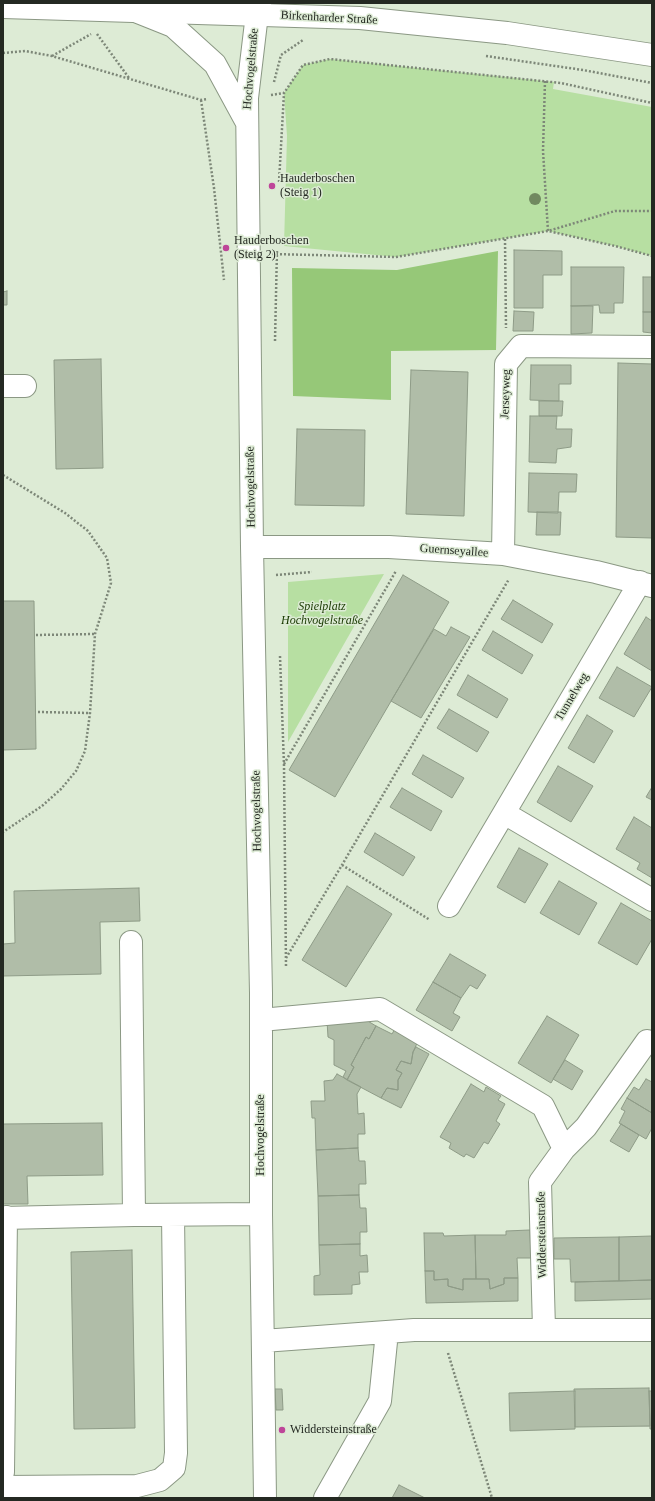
<!DOCTYPE html>
<meta charset="utf-8">
<style>
body{margin:0}
#map{position:relative;width:655px;height:1501px;overflow:hidden;background:#ddebd5;font-family:Georgia,serif}
canvas{display:block}
.frame{position:absolute;inset:0;border:4px solid #242922;pointer-events:none}
</style>
<div id="map">
<canvas width="655" height="1501"></canvas>
<div class="frame"></div>
</div>
<script>
const context = document.querySelector('canvas').getContext('2d');
context.lineJoin = 'round';
function fill(path, color) {
  context.fillStyle = color;
  context.fill(path, 'evenodd');
}
function shape(rows) {
  const path = new Path2D();
  for (const r of rows) {
    path.moveTo(r[0], r[1]);
    for (let i = 2; i < r.length; i += 2) path.lineTo(r[i], r[i + 1]);
  }
  return path;
}
function stroke(path, color, width, dash) {
  context.strokeStyle = color;
  context.lineWidth = width;
  context.lineCap = dash ? 'butt' : 'round';
  context.setLineDash(dash || []);
  context.stroke(path);
}
function drawText(font, color, halo, rows, align = 'center') {
  context.font = font + ' Georgia,serif';
  context.lineWidth = 3;
  context.setLineDash([]);
  context.textBaseline = 'middle';
  context.strokeStyle = halo;
  context.fillStyle = color;
  for (const [text, x, y, turn = 0] of rows) {
    context.save();
    context.translate(x, y);
    context.rotate((+turn || 0) * Math.PI / 180);
    context.textAlign = isNaN(turn) ? turn : align;
    if (halo) context.strokeText(text, 0, 0);
    context.fillText(text, 0, 0);
    context.restore();
  }
}
fill(shape([
 [330,59,554,82,553,89,652,107,652,256,615,246,548,231,396,257,284,246,287,136,284,93,303,65],
 [384,574,288,742,288,582]
]), '#b7dfa2');
fill(shape([
 [498,251,496,350,391,351,391,400,293,396,292,268,397,270]
]), '#96c878');
const building = shape([
 [514,250,562,251,562,275,543,275,543,308,514,308,514,250],
 [571,267,624,267,623,303,614,303,614,313,600,313,599,305,571,306,571,267],
 [643,277,652,277,652,312,643,312,643,277],
 [7,291,7,305,3,305,3,292,7,291],
 [571,306,593,306,592,333,571,334,571,306],
 [514,311,534,312,533,331,513,331,514,311],
 [643,312,652,312,652,333,643,332,643,312],
 [101,359,103,468,56,469,54,360,101,359],
 [618,363,652,364,652,538,616,537,618,363],
 [531,365,571,365,571,384,559,384,559,401,530,400,531,365],
 [411,370,468,372,464,516,406,514,411,370],
 [539,401,563,401,562,416,539,416,539,401],
 [530,416,557,416,556,429,572,429,571,447,557,449,556,463,529,462,530,416],
 [297,429,365,430,364,506,295,505,297,429],
 [529,473,577,474,576,492,559,492,558,513,528,512,529,473],
 [537,512,561,512,560,535,536,535,537,512],
 [403,575,449,602,335,797,289,770,403,575],
 [513,600,553,624,542,643,501,619,513,600],
 [3,601,34,601,36,749,3,750,3,601],
 [646,617,652,621,652,671,624,654,646,617],
 [451,627,470,637,421,718,391,701,434,629,446,636,451,627],
 [493,631,533,655,522,674,482,650,493,631],
 [617,667,652,687,634,717,599,698,617,667],
 [468,675,508,699,497,718,457,695,468,675],
 [449,709,489,732,477,752,437,728,449,709],
 [587,715,613,731,594,763,568,748,587,715],
 [423,755,464,778,452,798,412,774,423,755],
 [558,766,593,786,571,822,537,802,558,766],
 [652,787,652,800,646,797,652,787],
 [402,788,442,811,431,831,390,807,402,788],
 [634,817,652,828,652,878,637,869,640,863,616,849,634,817],
 [375,833,415,857,403,876,364,852,375,833],
 [519,848,548,864,525,903,497,887,519,848],
 [559,881,597,903,579,935,540,913,559,881],
 [347,886,392,914,346,987,302,960,347,886],
 [139,888,140,921,100,922,101,974,3,976,3,944,15,943,14,891,139,888],
 [621,903,652,921,652,939,637,965,598,943,621,903],
 [450,954,486,975,477,989,470,985,461,998,433,982,450,954],
 [433,982,461,998,453,1013,460,1017,452,1031,416,1010,433,982],
 [547,1016,579,1035,551,1083,518,1063,547,1016],
 [366,1020,376,1026,369,1039,366,1037,351,1065,354,1067,347,1080,343,1077,346,1071,334,1065,334,1040,328,1037,327,1021,366,1020],
 [376,1026,392,1034,396,1027,419,1039,413,1052,411,1064,401,1061,396,1070,402,1073,398,1080,398,1090,387,1088,381,1098,347,1080,354,1067,351,1065,366,1037,369,1039,376,1026],
 [416,1047,429,1054,401,1108,381,1098,387,1088,398,1090,398,1080,402,1073,396,1070,401,1061,411,1064,413,1052,416,1047],
 [565,1060,583,1071,572,1090,553,1079,565,1060],
 [337,1074,361,1087,357,1094,358,1114,364,1113,365,1134,358,1134,358,1148,316,1150,315,1118,312,1118,311,1101,325,1101,324,1081,333,1080,337,1074],
 [646,1079,652,1082,652,1113,627,1098,634,1087,639,1090,646,1079],
 [471,1084,484,1092,486,1087,501,1096,498,1100,505,1104,496,1121,500,1124,488,1144,484,1142,474,1158,466,1154,464,1157,449,1148,451,1143,440,1137,471,1084],
 [627,1098,652,1113,652,1128,646,1139,619,1123,625,1111,621,1109,627,1098],
 [102,1123,103,1175,27,1176,28,1204,3,1204,3,1124,102,1123],
 [621,1124,639,1135,629,1152,610,1141,621,1124],
 [358,1148,359,1161,365,1161,366,1184,359,1184,359,1195,318,1196,316,1150,358,1148],
 [359,1195,360,1208,366,1208,367,1232,360,1232,360,1244,319,1245,318,1196,359,1195],
 [530,1230,531,1258,517,1258,518,1278,504,1278,504,1284,490,1289,489,1279,476,1279,475,1235,506,1235,506,1231,530,1230],
 [424,1233,443,1233,444,1236,475,1235,476,1279,463,1279,463,1290,448,1286,448,1279,434,1280,434,1271,425,1271,424,1233],
 [652,1236,652,1280,619,1281,619,1237,652,1236],
 [619,1237,619,1281,571,1282,570,1259,554,1259,554,1238,619,1237],
 [360,1244,360,1256,367,1255,368,1272,359,1272,360,1284,352,1285,352,1294,314,1295,314,1276,320,1275,319,1245,360,1244],
 [132,1250,135,1428,74,1429,71,1252,132,1250],
 [425,1271,434,1271,434,1280,448,1279,448,1286,463,1290,463,1279,489,1279,490,1289,504,1284,504,1278,518,1278,518,1301,426,1303,425,1271],
 [652,1280,652,1299,575,1301,575,1282,652,1280],
 [649,1388,650,1426,575,1427,574,1389,649,1388],
 [275,1389,282,1389,283,1410,276,1410,275,1389],
 [575,1391,575,1429,510,1431,509,1393,575,1391],
 [649,1391,652,1391,652,1429,650,1429,649,1391],
 [399,1485,425,1498,392,1498,399,1485]
]);
fill(building, '#b0bda8');
stroke(building, '#8e9b87', 1);
const minor = shape([
 [260,3,257,14,247,98,252,547,261,993,261,1214,265,1498],
 [138,12,173,26,215,64,246,121],
 [3,386,25,386],
 [252,547,389,547,503,554,596,572,652,586],
 [503,554,506,364,521,346,652,347],
 [640,582,504,813,652,900],
 [449,906,504,813],
 [131,942,134,1215],
 [261,1020,380,1009,543,1106,564,1149],
 [3,1218,134,1215,261,1214],
 [544,1329,540,1182,564,1149,586,1127,647,1041],
 [263,1341,414,1330,652,1330],
 [3,1472,6,1217],
 [3,1487,137,1486,160,1480,174,1468,176,1453,173,1215],
 [325,1498,380,1401,387,1332]
]);
const major = shape([
 [3,7,360,18,507,33,652,55]
]);
stroke(minor, '#8b9884', 24);
stroke(major, '#8b9884', 24);
stroke(shape([
 [97,34,129,78],
 [3,53,25,51,52,56,201,100,208,99],
 [52,56,91,34],
 [486,56,583,70,652,83],
 [545,81,543,151,548,231,615,211,652,211],
 [274,82,281,55,303,40],
 [271,95,284,93],
 [201,100,214,188,224,280],
 [279,182,284,93,303,65,330,59,561,83,652,103],
 [505,239,506,328],
 [272,254,396,257,548,231,615,246,652,256],
 [275,341,277,249],
 [3,475,65,513,88,531,107,558,111,583,95,634,90,713,85,751,76,771,61,789,42,806,3,832],
 [276,575,312,572],
 [36,635,95,634],
 [280,656,284,765,286,967],
 [38,712,90,713],
 [284,764,396,571],
 [342,865,430,920],
 [3,932,4,932],
 [286,958,342,865,509,579],
 [448,1353,492,1498]
]), '#7d8778', 2.5, [2, 2]);
stroke(minor, '#fff', 22);
stroke(major, '#fff', 22);
context.fillStyle = '#718960';
for (const [x, y] of [
 [535,199]
]) {
  context.beginPath();
  context.arc(x, y, 6, 0, 2 * Math.PI);
  context.fill();
}
for (const [x, y, r, color] of [
 [272,186,4,"#be4599"],
 [226,248,4,"#be4599"],
 [282,1430,4,"#be4599"]
]) {
  const dot = new Path2D();
  dot.arc(x, y, r, 0, 2 * Math.PI);
  context.fillStyle = color;
  context.fill(dot);
  stroke(dot, '#ddebd5', 1.5);
}
drawText('12px', '#242922', '#ddebd5', [
 ["Birkenharder Straße",329,18,3],
 ["Hochvogelstraße",251,69,-85],
 ["Jerseyweg",506,394,-88],
 ["Hochvogelstraße",251,487,-91],
 ["Guernseyallee",454,551,4],
 ["Tunnelweg",572,697,-59],
 ["Hochvogelstraße",257,811,-91],
 ["Hochvogelstraße",261,1135,-90],
 ["Widdersteinstraße",542,1235,-91]
]);
drawText('12px', '#242922', '#ddebd5', [
 ["Hauderboschen",280,179],
 ["(Steig 1)",280,193],
 ["Hauderboschen",234,241],
 ["(Steig 2)",234,255],
 ["Widdersteinstraße",290,1430]
], 'left');
drawText('italic 12px', '#193900', '#ddebd5', [
 ["Spielplatz",322,607],
 ["Hochvogelstraße",322,621]
]);
</script>
